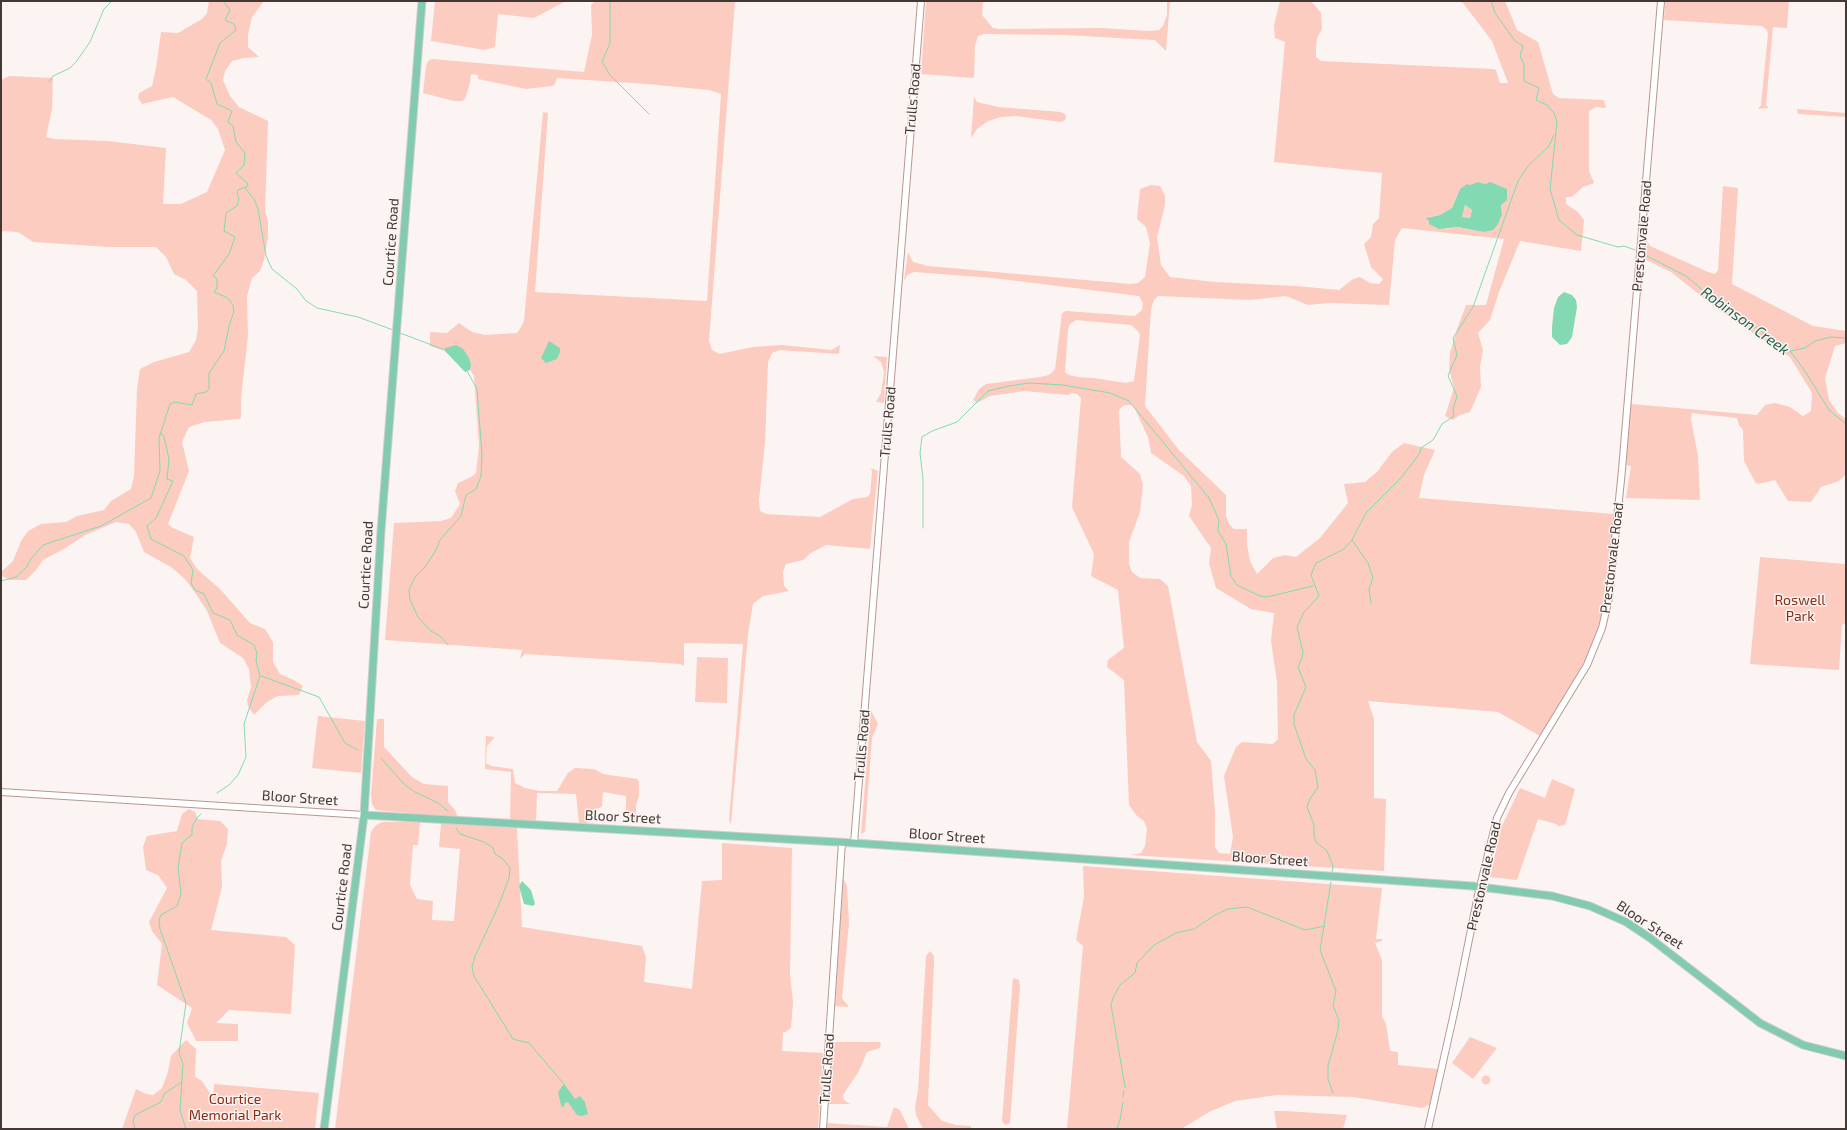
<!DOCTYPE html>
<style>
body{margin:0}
#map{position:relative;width:1847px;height:1130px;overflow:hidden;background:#fbf4f2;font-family:"Exo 2",sans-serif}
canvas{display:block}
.frame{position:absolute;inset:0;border:2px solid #443834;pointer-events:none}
</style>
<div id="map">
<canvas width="1847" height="1130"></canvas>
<div class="frame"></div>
</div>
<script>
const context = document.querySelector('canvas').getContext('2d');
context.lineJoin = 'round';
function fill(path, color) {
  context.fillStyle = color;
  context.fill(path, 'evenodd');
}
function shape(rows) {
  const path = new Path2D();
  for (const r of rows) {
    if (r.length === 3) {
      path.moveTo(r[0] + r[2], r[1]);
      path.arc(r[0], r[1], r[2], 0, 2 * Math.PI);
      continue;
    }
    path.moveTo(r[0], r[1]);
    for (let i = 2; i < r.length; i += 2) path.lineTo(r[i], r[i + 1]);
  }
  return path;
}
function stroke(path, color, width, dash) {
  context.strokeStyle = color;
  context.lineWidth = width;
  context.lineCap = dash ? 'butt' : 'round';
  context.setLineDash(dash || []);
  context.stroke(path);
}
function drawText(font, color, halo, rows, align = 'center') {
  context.font = font + ' "Exo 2",sans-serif';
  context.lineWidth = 3;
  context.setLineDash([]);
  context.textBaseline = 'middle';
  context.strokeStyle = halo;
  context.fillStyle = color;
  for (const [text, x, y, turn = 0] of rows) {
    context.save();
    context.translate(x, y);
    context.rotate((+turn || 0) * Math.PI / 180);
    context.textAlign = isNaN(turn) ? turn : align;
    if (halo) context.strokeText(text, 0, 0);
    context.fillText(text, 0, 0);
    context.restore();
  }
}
fill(shape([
 [209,1,264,1,252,17,248,35,248,47,259,57,244,58,232,61,225,71,223,80,230,96,239,107,268,121,265,211,268,221,268,237,264,260,260,271,252,278,247,296,248,336,241,398,241,417,240,419,204,422,189,427,182,442,189,471,168,524,173,528,194,537,190,558,197,569,220,589,250,623,265,629,273,642,273,662,280,674,294,680,303,686,299,695,278,696,267,702,254,715,248,706,247,700,251,687,249,669,243,658,220,643,207,611,196,594,185,579,171,567,144,552,136,532,129,524,116,522,85,535,64,549,43,560,36,570,26,580,10,580,2,576,1,572,13,561,21,541,28,531,41,524,66,522,77,516,104,510,111,501,131,489,134,476,137,389,140,369,154,362,189,352,196,340,198,327,197,291,186,280,174,274,166,257,156,247,109,247,33,242,18,232,1,231,1,80,9,76,53,78,52,109,46,137,55,139,108,141,166,148,163,204,181,204,207,192,225,150,218,129,211,120,173,97,142,104,138,98,139,93,152,86,156,68,161,32,178,33,202,19,207,13],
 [435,1,566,1,534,18,498,14,495,47,485,50,431,41],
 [595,1,735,1,709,341,712,350,719,354,753,347,781,345,832,350,840,345,839,354,780,350,772,353,768,362,765,443,759,500,760,511,766,514,820,517,853,499,867,497,870,494,872,472,871,468,878,471,870,549,826,545,811,553,803,560,786,564,783,572,784,586,789,591,763,596,753,604,748,634,731,824,729,820,743,644,684,643,684,666,680,664,525,654,520,659,522,650,385,640,394,523,441,521,451,518,460,504,455,491,458,483,471,477,476,473,479,446,474,376,470,370,471,366,445,348,445,351,430,346,430,332,447,333,459,323,472,332,485,335,517,333,521,327,524,321,543,112,548,113,535,292,707,301,721,94,709,90,647,84,557,78,555,84,552,86,526,89,478,79,478,75,471,74,470,83,465,99,462,101,454,101,423,93,426,66,428,61,432,59,584,72,592,35,591,5],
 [926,1,983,1,982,15,993,28,999,29,1101,28,1149,31,1159,30,1163,26,1167,15,1167,1,1170,1,1166,51,1155,40,1064,35,984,34,978,36,975,46,974,78,921,74],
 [1280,1,1311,1,1321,13,1322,29,1317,38,1316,49,1316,57,1321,61,1493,69,1496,70,1500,83,1508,83,1492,41,1463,3,1458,1,1505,1,1517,30,1538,42,1553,94,1559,98,1604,100,1606,108,1596,107,1589,111,1589,171,1594,183,1583,187,1572,197,1566,197,1566,204,1578,212,1584,220,1581,251,1520,241,1499,292,1490,320,1478,333,1483,350,1480,367,1481,387,1470,412,1460,415,1453,420,1445,416,1454,388,1449,369,1450,353,1457,329,1466,305,1486,305,1504,239,1402,228,1395,240,1389,305,1330,303,1308,305,1286,296,1250,300,1158,296,1154,300,1151,309,1145,406,1179,450,1226,495,1226,516,1229,524,1234,529,1247,529,1247,544,1250,561,1257,574,1273,558,1285,555,1296,557,1320,538,1348,503,1344,484,1365,482,1377,472,1392,452,1404,443,1435,450,1424,475,1419,498,1614,514,1608,585,1598,628,1587,657,1540,736,1498,712,1368,701,1374,719,1374,798,1386,799,1384,871,1130,855,1141,853,1145,846,1147,829,1144,821,1137,816,1129,805,1124,680,1107,667,1108,660,1124,648,1118,590,1091,576,1094,554,1072,507,1081,398,1077,394,1072,393,1068,395,1024,391,990,396,977,403,973,400,979,389,986,384,1040,377,1049,375,1055,369,1062,313,1066,311,1135,316,1142,310,1143,303,1139,296,993,278,914,272,907,275,904,281,908,252,913,262,928,266,1130,284,1138,283,1145,277,1150,243,1146,227,1137,219,1140,189,1151,185,1160,186,1165,196,1165,205,1157,237,1161,265,1170,277,1214,282,1296,286,1339,290,1353,279,1360,277,1370,283,1379,284,1383,279,1371,267,1364,244,1371,237,1373,224,1379,218,1382,173,1274,162,1285,42,1275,38,1274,25],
 [1478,182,1486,184,1501,205,1502,214,1483,232,1458,227,1446,229,1429,217,1440,215,1452,208,1460,189],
 [1076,320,1131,325,1138,331,1140,335,1134,381,1126,383,1093,378,1078,377,1069,375,1065,372,1068,329,1070,324],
 [1124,405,1133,405,1148,437,1151,453,1184,476,1191,486,1192,505,1189,516,1211,548,1209,563,1216,588,1251,609,1274,613,1271,641,1277,682,1278,739,1273,744,1242,742,1236,747,1224,776,1233,837,1230,854,1219,853,1215,847,1215,812,1211,761,1197,742,1168,586,1160,579,1140,578,1132,572,1129,564,1129,542,1140,512,1143,485,1140,474,1121,457,1119,410],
 [1665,1,1789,1,1787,28,1773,27,1766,105,1769,108,1758,109,1761,105,1768,34,1767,30,1762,26,1664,20],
 [974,97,977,102,998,107,1061,112,1066,115,1065,120,1061,122,1016,116,1001,117,988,121,977,129,971,138],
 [1797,109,1846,113,1846,117,1798,114],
 [1723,186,1738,188,1732,284,1813,326,1846,331,1846,343,1835,346,1825,378,1829,400,1838,413,1846,419,1846,474,1839,481,1821,487,1811,502,1788,501,1775,480,1758,484,1755,482,1744,461,1743,430,1739,425,1737,418,1692,413,1691,419,1698,456,1700,500,1626,498,1631,466,1626,465,1631,404,1757,415,1765,405,1775,403,1790,407,1803,416,1811,411,1812,393,1790,357,1720,311,1671,272,1644,259,1646,240,1650,246,1708,272,1715,274,1718,270],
 [1465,205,1472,210,1470,218,1462,217],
 [873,356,887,357,884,403,876,402,881,393,884,372,881,362],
 [1760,557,1846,564,1846,623,1842,625,1839,670,1750,664],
 [697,657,728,658,727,703,695,702],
 [871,710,878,724,872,738,865,832,861,834],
 [318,716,365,721,361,773,312,768],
 [377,719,384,719,384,747,412,777,424,784,448,786,448,802,455,810,458,818,376,810,372,804,371,795],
 [486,736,495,737,487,746,486,763,491,766,513,769,515,783,525,788,540,791,557,791,568,773,575,768,594,769,603,774,637,779,639,782,639,796,636,805,636,820,626,817,626,796,603,792,602,807,592,810,587,824,579,824,576,794,537,793,536,822,510,821,511,772,485,769],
 [1552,779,1575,789,1565,825,1558,826,1556,824,1538,819,1517,880,1490,877,1501,828,1520,788,1545,798],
 [189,809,195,812,198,819,220,821,228,829,227,844,221,861,222,887,211,930,286,937,295,945,291,1014,229,1010,216,1023,238,1024,238,1041,196,1041,187,1023,192,1008,157,985,162,944,152,931,149,922,167,888,158,875,146,870,143,847,147,836,177,831,182,814],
 [382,822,420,822,418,845,413,845,410,885,417,899,433,901,432,920,454,921,460,849,439,847,441,823,517,828,522,927,642,946,646,957,644,982,692,989,702,881,722,880,722,843,792,848,790,974,793,1002,791,1028,786,1032,783,1032,782,1051,823,1053,818,1129,335,1129,371,832,375,826],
 [1083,866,1382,888,1376,939,1383,939,1382,941,1375,943,1382,960,1382,1016,1386,1024,1390,1051,1398,1052,1398,1065,1438,1069,1431,1104,1422,1108,1353,1097,1277,1095,1235,1101,1209,1112,1181,1129,1067,1129,1083,946,1076,940,1084,897],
 [843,878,847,886,849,923,842,998,849,1007,835,1006],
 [930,951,934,956,934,963,928,1105,942,1121,956,1125,971,1126,971,1129,923,1129,916,1115,915,1107,918,1091,926,956],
 [1013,978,1019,980,1020,986,1010,1123,1005,1125,1002,1121],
 [1470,1037,1497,1048,1473,1079,1452,1063],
 [186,1040,196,1049,195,1077,202,1081,213,1098,214,1084,319,1093,315,1129,122,1129,136,1089,146,1094,153,1095,162,1088,168,1072,171,1056],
 [832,1042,879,1042,881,1044,880,1048,867,1052,859,1071,843,1095,844,1100,850,1104,828,1104],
 [1486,1080,4.5],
 [894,1107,900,1110,909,1129,827,1129,827,1123,887,1127],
 [1274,1111,1286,1111,1347,1115,1343,1129,1277,1129]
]), '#fcccc0');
fill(shape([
 [1478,182,1486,184,1490,182,1507,189,1507,200,1501,205,1502,214,1498,224,1493,230,1483,232,1458,227,1439,229,1429,224,1429,221,1426,218,1440,215,1452,208,1460,189,1467,184,1470,185],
 [1465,205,1472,210,1470,218,1462,217],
 [1564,292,1572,295,1576,300,1577,307,1572,337,1567,344,1560,345,1552,337,1552,327,1554,308,1558,297],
 [549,341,560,348,560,352,557,359,546,363,541,358],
 [456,345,463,349,469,358,471,366,470,370,465,372,445,351,445,348],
 [522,881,531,890,535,904,533,906,524,904,519,886],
 [564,1084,575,1099,580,1096,585,1102,588,1114,582,1116,577,1115,568,1102,565,1103,563,1108,561,1105,558,1092]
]), '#83dab2');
stroke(shape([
 [610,1,610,43,602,62,610,75,649,114],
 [1491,1,1495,13,1515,41,1523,46,1520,56,1524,64,1524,81,1539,88,1536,100,1547,105,1554,113,1557,122,1550,189,1559,220,1577,235,1618,247,1624,246,1635,250],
 [49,82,53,76,70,68,76,62,90,42,104,9,112,1],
 [245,188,254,199,258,209,266,256,272,269,297,289,305,300,317,308,358,317,393,330],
 [1643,254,1686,276,1711,297,1790,351,1805,371,1829,410,1846,424],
 [400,333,445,350],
 [1790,351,1805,348,1815,341,1831,337,1846,338],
 [161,433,164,437,169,459,167,479,173,481,156,518,147,526,151,539,184,556,193,570,191,583,195,590,204,594,213,613,230,620,237,635,254,645,257,653,256,661,260,676,244,724,246,757,238,775,229,785,217,793],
 [923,528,923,479,920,453,922,437,932,431,957,422,988,391,1009,386,1029,383,1063,385,1110,393,1129,401,1209,498,1219,520,1218,531,1226,544,1231,576,1237,585,1260,596,1267,597,1313,586],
 [1352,540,1368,563,1373,578,1369,589,1371,603],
 [1,581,16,577,26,568,31,559,43,545,101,526,151,498,160,471,159,438,170,404,175,402,192,405,196,394,206,392,209,389,209,373,224,351,229,326,234,311,233,305,228,298,214,292,217,288,217,279,213,276,229,254,235,237,224,231,226,213,237,206,239,199,237,194,238,190,248,186,247,183,236,173,244,165,245,153,236,142,233,126,228,122,232,111,217,104,211,83,206,79,220,43,236,30,234,24,225,20,230,10,223,1],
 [448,645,440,636,431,631,418,617,410,600,409,590,415,577,425,567,436,550,440,540,461,516,466,495,476,489,481,476,482,455,477,389,467,371],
 [261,676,319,697,345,743,358,750],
 [381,758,405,785,415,792,438,803,448,811],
 [456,828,460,834,484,842,493,848,495,854,503,859,510,868,509,878,498,907,475,956,472,967,474,976,513,1039,529,1043,564,1084],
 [1332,873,1333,866,1327,851,1316,842,1314,836,1314,825,1307,807,1310,799,1318,787,1315,770,1306,759,1294,724,1294,715,1306,687,1298,667,1302,658,1303,652,1297,627,1304,612,1319,596,1311,575,1316,563,1344,549,1352,540,1366,513,1401,478,1420,453,1421,448,1433,440,1442,424,1454,416,1453,410,1457,396,1448,376,1457,355,1453,338,1473,307,1518,181,1528,166,1549,146,1554,135],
 [1331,882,1320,950,1336,991,1333,1006,1339,1020,1338,1030,1328,1066,1328,1079,1333,1093],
 [1125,1087,1111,1005,1113,998,1120,985,1135,973,1137,963,1154,945,1176,933,1194,929,1215,915,1228,909,1247,907,1305,930,1325,926],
 [1123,1097,1124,1091],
 [135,1129,133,1121,135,1115,161,1102,165,1093,182,1082],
 [186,1129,180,1110,183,1064,179,1053,186,1003,160,929,159,920,161,915,177,906,181,894,178,868,182,843,186,839,192,835,192,828,196,819,201,814],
 [1117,1129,1120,1120,1123,1102]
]), '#83dab2', 1);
const minor = shape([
 [1,792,364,815],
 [854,843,921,1],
 [823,1129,842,842],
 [1428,1129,1456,1004,1478,895,1497,818,1509,793,1587,665,1602,628,1609,598,1622,470,1661,1]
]);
const major = shape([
 [364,815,854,843,1472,886,1552,896,1590,906,1626,922,1650,938,1760,1023,1803,1045,1846,1056],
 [324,1129,364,815,381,531,422,1]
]);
stroke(minor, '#b79891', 8);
stroke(major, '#d2cfce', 9);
stroke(minor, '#fff', 6);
stroke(major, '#83cbb0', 7);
drawText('14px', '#443834', '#fbf4f2', [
 ["Trulls Road",913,99,-85],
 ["Prestonvale Road",1642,236,-85],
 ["Courtice Road",391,242,-86],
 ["Trulls Road",888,422,-85],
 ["Prestonvale Road",1612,558,-83],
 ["Courtice Road",366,565,-87],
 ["Trulls Road",862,745,-85],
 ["Bloor Street",300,798,4],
 ["Bloor Street",623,817,3],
 ["Bloor Street",947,836,4],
 ["Bloor Street",1270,859,4],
 ["Prestonvale Road",1484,876,-77],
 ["Courtice Road",342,887,-83],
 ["Bloor Street",1650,925,33],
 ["Trulls Road",827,1069,-86]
]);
drawText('14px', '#882a15', '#fbf4f2', [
 ["Roswell",1800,600],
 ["Park",1800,616],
 ["Courtice",235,1099],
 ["Memorial Park",235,1115]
]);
drawText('italic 15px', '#226349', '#fbf4f2', [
 ["Robinson Creek",1745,321,36]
]);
</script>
